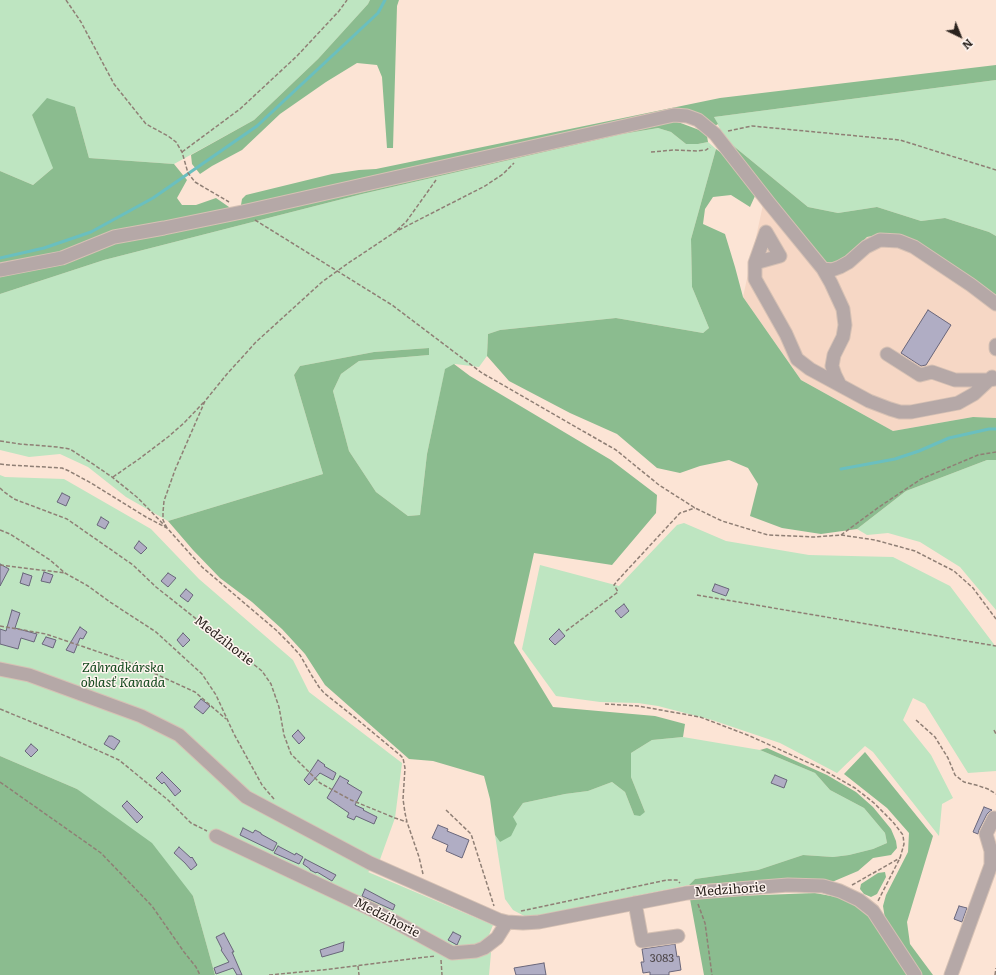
<!DOCTYPE html>
<meta charset="utf-8">
<style>
body{margin:0}
#map{position:relative;width:996px;height:975px;overflow:hidden;background:#fce4d5;font-family:Literata,serif}
canvas{display:block}
.north{position:absolute;left:940px;top:16px;width:40px;height:40px;-webkit-text-stroke:3px #fef4ef;paint-order:stroke;rotate:137deg;font-size:11px;font-weight:700;line-height:16px;text-align:center;color:#2a221d}
.north::after{content:'';display:block;margin:auto;width:14px;height:18px;background:#2a221d;clip-path:polygon(50% 0,100% 100%,50% 72%,0 100%)}
</style>
<div id="map">
<canvas width="996" height="975"></canvas>
<div class="north">N</div>
</div>
<script>
const context = document.querySelector('canvas').getContext('2d');
context.lineJoin = 'round';
function fill(path, color) {
  context.fillStyle = color;
  context.fill(path, 'evenodd');
}
function shape(rows) {
  const path = new Path2D();
  for (const r of rows) {
    path.moveTo(r[0], r[1]);
    for (let i = 2; i < r.length; i += 2) path.lineTo(r[i], r[i + 1]);
  }
  return path;
}
function stroke(path, color, width, dash) {
  context.strokeStyle = color;
  context.lineWidth = width;
  context.lineCap = dash ? 'butt' : 'round';
  context.setLineDash(dash || []);
  context.stroke(path);
}
function drawText(font, color, halo, rows, align = 'center') {
  context.font = font + ' Literata,serif';
  context.lineWidth = 3;
  context.setLineDash([]);
  context.textBaseline = 'middle';
  context.strokeStyle = halo;
  context.fillStyle = color;
  for (const [text, x, y, turn = 0] of rows) {
    context.save();
    context.translate(x, y);
    context.rotate((+turn || 0) * Math.PI / 180);
    context.textAlign = isNaN(turn) ? turn : align;
    if (halo) context.strokeText(text, 0, 0);
    context.fillText(text, 0, 0);
    context.restore();
  }
}
fill(shape([
 [766,191,849,255,867,237,887,233,915,240,952,264,996,295,996,418,973,417,893,431,801,380,743,297]
]), '#f6d7c5');
fill(shape([
 [0,0,370,0,368,4,318,59,254,120,174,164,89,158,75,107,32,115,54,167,33,185,0,171],
 [996,80,996,236,989,232,945,218,921,221,877,207,838,213,808,207,725,139,714,117],
 [658,128,671,132,686,144,698,144,708,142,716,149,691,239,692,287,709,328,703,333,616,318,500,330,488,334,487,356,479,367,455,364,445,370,427,454,420,515,408,516,376,492,349,451,333,391,341,374,359,361,429,355,429,348,374,352,300,366,294,375,323,474,168,521,126,497,88,467,60,454,29,457,0,450,0,294,104,260,362,194,622,134],
 [987,460,996,460,996,610,960,567,920,542,888,533,867,535,857,529,906,491],
 [0,475,5,477,64,479,151,529,199,579,293,660,309,692,402,763,395,818,378,865,368,872,493,925,487,940,491,953,489,975,215,975,193,896,77,789,0,756],
 [684,523,726,541,809,555,893,557,950,586,996,647,996,771,968,773,925,704,913,698,903,720,931,755,953,798,942,804,939,836,873,752,865,746,837,773,780,743,712,720,658,706,638,703,600,702,556,696,522,649,540,565,619,586,677,525],
 [683,737,760,750,815,773,830,790,864,808,885,833,887,843,873,849,849,855,833,857,803,855,758,870,695,879,689,885,528,918,513,910,505,899,495,835,500,842,513,817,523,803,565,794,588,791,612,782,625,792,634,815,645,812,631,777,631,753,652,740]
]), '#bee5c1');
fill(shape([
 [370,0,399,0,397,6,393,148,387,148,382,77,377,65,357,63,326,82,280,114,242,150,212,166,200,174,192,164,191,155,254,120,318,59,368,4],
 [996,65,996,80,714,117,718,124,713,127,701,116,531,142,400,170,251,206,241,205,242,199,246,195,332,174,359,170,376,169,720,98],
 [47,98,75,107,89,158,174,164,187,180,177,198,182,205,196,205,216,198,229,207,233,211,62,254,0,266,0,171,33,185,53,168,32,115],
 [657,122,678,122,702,131,707,136,708,142,698,144,686,144,671,132,658,128,622,134,362,194,104,260,0,294,0,277,66,260,118,240],
 [725,139,808,207,838,213,877,207,921,221,945,218,989,232,996,236,996,295,952,264,915,241,888,233,867,237,849,255,838,262,822,263],
 [716,149,725,156,755,196,750,207,731,195,713,197,705,209,703,224,725,234,735,267,743,297,801,380,893,431,973,417,996,418,996,460,987,460,906,491,857,529,821,534,782,528,750,516,758,484,748,468,729,460,700,466,680,473,657,468,617,434,570,413,509,381,487,356,488,334,500,330,616,318,703,333,709,328,692,287,691,239],
 [429,348,429,355,359,361,341,374,333,391,349,451,376,492,408,516,420,515,427,454,445,369,454,364,470,376,611,460,657,495,656,513,612,565,534,553,514,643,553,707,655,716,685,724,683,737,652,740,631,753,631,777,645,812,640,816,634,815,625,792,612,782,588,791,565,794,523,803,513,817,517,824,511,836,500,842,495,835,490,799,484,776,433,761,409,759,325,685,305,654,282,629,252,602,220,578,193,550,168,521,323,474,294,375,300,366,374,352],
 [767,748,827,775,856,792,873,807,891,829,896,841,897,848,891,855,873,858,858,871,832,882,770,880,689,885,695,879,758,870,803,855,833,857,849,855,873,849,887,843,885,833,864,808,830,790,815,773,760,750],
 [865,752,933,836,907,922,910,944,933,975,922,975,914,966,885,919,883,906,886,895,908,852,909,833,887,808,844,774],
 [0,756,77,789,152,843,193,896,215,975,0,975],
 [885,872,886,877,877,894,871,897,864,894,860,889,861,884,878,873],
 [815,893,847,899,870,914,910,975,704,975,690,899,737,896]
]), '#8bbc8f');
stroke(shape([
 [0,258,44,248,91,232,153,198,257,126,378,13,385,0],
 [841,469,895,459,919,451,949,438,989,429,996,429]
]), '#6abfbf', 3);
const building = shape([
 [928,310,951,325,926,365,921,366,901,353,928,310],
 [62,493,70,497,66,506,57,502,62,493],
 [101,517,109,522,105,529,97,525,101,517],
 [139,541,147,548,141,554,134,548,139,541],
 [0,564,9,569,0,586,0,564],
 [44,572,53,575,50,583,41,581,44,572],
 [23,573,32,576,29,586,20,583,23,573],
 [168,573,176,578,168,587,161,581,168,573],
 [715,584,729,589,726,596,712,591,715,584],
 [186,589,193,595,188,602,180,596,186,589],
 [624,604,629,611,621,618,615,611,624,604],
 [12,610,20,613,15,628,37,634,34,642,21,638,18,649,0,644,0,629,6,631,12,610],
 [80,627,87,632,83,639,80,638,74,653,66,650,80,627],
 [559,629,565,636,555,645,549,639,559,629],
 [183,633,190,640,183,647,177,640,183,633],
 [46,637,56,640,53,648,42,644,46,637],
 [201,699,210,706,203,714,194,707,201,699],
 [298,730,305,738,299,744,292,736,298,730],
 [109,736,112,736,120,741,114,750,104,744,109,736],
 [31,744,38,750,31,757,25,751,31,744],
 [318,760,325,765,324,766,336,773,333,780,320,773,309,785,304,780,310,772,318,760],
 [162,772,181,791,175,796,164,782,162,784,156,778,162,772],
 [775,775,787,780,784,788,771,783,775,775],
 [340,776,349,781,347,783,362,792,355,805,364,809,363,810,377,817,374,824,356,816,354,820,347,817,349,813,327,798,340,776],
 [127,801,143,817,137,823,122,806,127,801],
 [984,807,992,810,989,812,987,814,979,830,978,834,973,832,984,807],
 [438,825,448,829,447,831,469,840,462,858,446,851,448,845,432,838,438,825],
 [243,828,253,833,255,830,261,833,261,834,277,843,273,851,240,835,243,828],
 [278,846,295,855,296,853,303,857,299,864,274,853,278,846],
 [179,847,191,858,192,857,197,865,191,870,185,863,174,853,179,847],
 [305,859,336,875,332,881,317,872,316,873,310,870,310,869,303,864,305,859],
 [365,889,395,905,393,910,362,896,365,889],
 [959,906,967,908,962,922,954,919,959,906],
 [453,932,461,936,457,945,448,940,453,932],
 [224,933,234,952,232,952,242,975,237,975,233,968,216,974,214,968,229,962,221,950,222,949,216,937,224,933],
 [344,942,343,951,322,957,320,950,344,942],
 [675,944,677,957,679,956,681,970,669,972,669,975,650,975,650,972,643,973,641,962,644,962,642,949,675,944],
 [544,963,546,975,516,975,514,968,544,963]
]);
fill(building, '#b0adc4');
stroke(building, '#69667a', 1);
const minor = shape([
 [755,263,780,256,766,232,755,263,755,279,786,334,797,359,810,369,869,401,890,409,900,412,911,412,958,403,974,394,989,380,996,379],
 [823,269,832,270,840,267,849,262,866,247,880,240,899,241,914,247,971,285,996,304],
 [0,270,62,258,114,237,164,228,242,212,674,115,687,116,698,120,715,134,769,203,823,269,831,283,843,309,845,325,843,337,834,355,832,366,835,375,840,385],
 [996,345,996,349],
 [887,354,920,375,932,372,955,380,989,380,992,377],
 [0,669,29,675,141,716,179,735,246,797,370,863,499,920,507,922,523,923,539,922,687,893,788,885,823,886,840,891,859,900,873,911,915,975],
 [216,836,377,912,452,953,476,951,484,948,497,938,507,922],
 [635,903,642,941,678,936],
 [951,975,991,865,991,851,986,834,994,818]
]);
stroke(minor, '#d6c1b4', 15);
stroke(shape([
 [66,0,81,22,114,84,146,124,168,136,176,142,182,152,188,173,195,182,229,202],
 [728,131,752,126,900,140,996,170],
 [182,152,240,109,297,56,339,11,347,0],
 [651,152,674,150,697,151,706,150,710,147],
 [255,220,392,305,482,373,616,450,659,485,695,508,722,521,768,535,814,537,841,535,875,540,915,551,954,571,973,588,996,619],
 [397,230,406,222,436,180],
 [0,441,20,444,57,447,70,449,90,462,112,477,138,498,166,527],
 [0,464,9,465,62,468,69,471,91,483,146,517,167,528,202,567,276,630,290,644,300,655,312,676,319,687,324,693,353,716,400,755,403,758,405,768,403,799,405,813,407,822,419,857,423,874],
 [113,477,139,459,168,437,184,423,204,402],
 [0,488,3,491,14,499,67,519,133,565,156,587,262,671,271,684,279,707,284,735,291,754,320,783,351,800,395,818,407,822],
 [167,528,163,520,163,512,164,501,175,470,205,401,227,374,256,342,322,282,347,264,395,232,485,186,503,174,514,163],
 [0,530,10,534,50,560,65,573,88,586,110,602,156,632,202,674,216,695,234,734,262,785,274,799],
 [841,535,879,507,921,479,978,455,996,452],
 [0,565,65,573],
 [697,595,996,646],
 [0,626,46,634,134,664,195,692,226,719],
 [566,631,618,592,614,585,618,580,680,513,695,508],
 [605,704,638,706,700,717,750,736,820,768,855,788,874,803,893,822,903,835,904,844,900,858,878,901],
 [0,709,68,737,119,760,168,800,191,823,207,831],
 [916,720,935,737,948,758,955,775,964,782,976,785,988,789,996,794],
 [994,730,996,734],
 [0,782,101,853,152,906,184,952,196,967,200,975],
 [446,810,471,834,494,906],
 [852,885,900,858],
 [698,904,705,923,712,975],
 [521,911,667,880,677,880,680,883],
 [441,960,442,975],
 [358,966,359,975],
 [269,975,322,970,435,956],
 [995,975,996,968]
]), '#8f7f75', 1.5, [4, 2]);
stroke(minor, '#b5a8a7', 13);
drawText('11px', '#4c4547', null, [
 ["3083",662,959]
]);
drawText('13px', '#2a221d', '#fef4ef', [
 ["Medzihorie",224,641,38],
 ["Medzihorie",730,890,-4],
 ["Medzihorie",387,918,27]
]);
drawText('italic 13px', '#14491e', '#fef4ef', [
 ["Záhradkárska",123,668],
 ["oblasť Kanada",123,683]
]);
</script>
